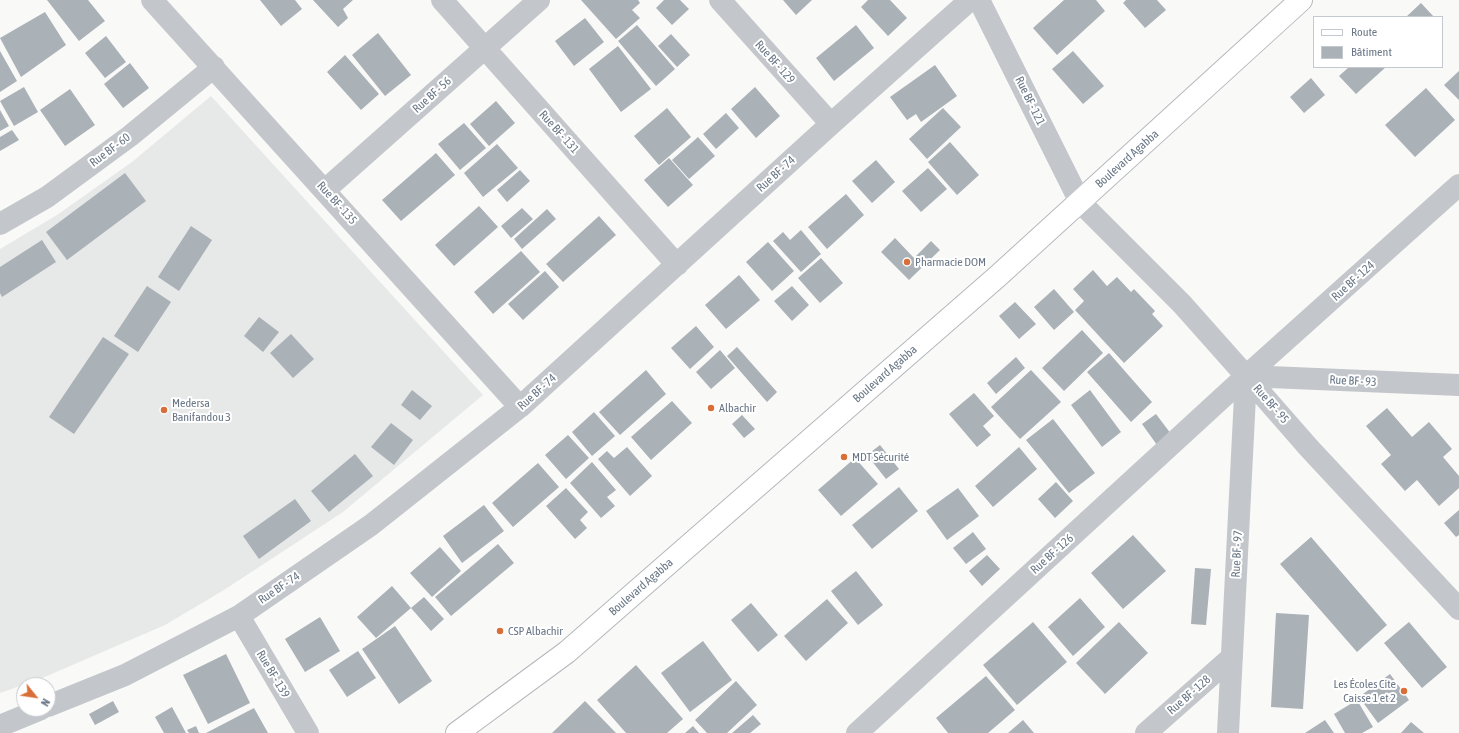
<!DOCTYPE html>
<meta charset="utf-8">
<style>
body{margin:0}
#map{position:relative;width:1459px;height:733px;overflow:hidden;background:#f9f9f7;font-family:"Asap Condensed",sans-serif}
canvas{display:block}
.legend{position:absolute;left:1313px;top:16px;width:130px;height:52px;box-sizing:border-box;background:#fff;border:1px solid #c3c9cf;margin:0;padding:5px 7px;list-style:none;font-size:12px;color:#6a7786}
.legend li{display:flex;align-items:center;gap:8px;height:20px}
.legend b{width:20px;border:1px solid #c3c9cf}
.north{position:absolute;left:16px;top:677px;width:40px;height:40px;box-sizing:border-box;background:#fff;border:1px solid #c3c9cf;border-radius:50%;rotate:120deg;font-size:11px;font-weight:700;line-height:16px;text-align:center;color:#6a7786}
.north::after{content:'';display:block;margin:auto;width:14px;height:18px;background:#d86f38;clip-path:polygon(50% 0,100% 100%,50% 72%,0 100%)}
</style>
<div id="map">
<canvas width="1459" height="733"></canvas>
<ul class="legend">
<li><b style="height:5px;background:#fff"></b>Route</li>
<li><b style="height:11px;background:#aab1b7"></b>Bâtiment</li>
</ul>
<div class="north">N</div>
</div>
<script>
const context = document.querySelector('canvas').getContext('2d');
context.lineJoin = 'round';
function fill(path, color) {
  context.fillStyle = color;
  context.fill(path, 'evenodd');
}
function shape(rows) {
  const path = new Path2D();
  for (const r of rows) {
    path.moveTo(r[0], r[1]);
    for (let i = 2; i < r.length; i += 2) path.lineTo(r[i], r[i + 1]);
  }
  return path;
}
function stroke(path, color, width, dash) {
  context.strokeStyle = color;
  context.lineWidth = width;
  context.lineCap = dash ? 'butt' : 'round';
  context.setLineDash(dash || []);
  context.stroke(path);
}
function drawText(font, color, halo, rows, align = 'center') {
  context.font = font + ' "Asap Condensed",sans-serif';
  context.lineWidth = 4;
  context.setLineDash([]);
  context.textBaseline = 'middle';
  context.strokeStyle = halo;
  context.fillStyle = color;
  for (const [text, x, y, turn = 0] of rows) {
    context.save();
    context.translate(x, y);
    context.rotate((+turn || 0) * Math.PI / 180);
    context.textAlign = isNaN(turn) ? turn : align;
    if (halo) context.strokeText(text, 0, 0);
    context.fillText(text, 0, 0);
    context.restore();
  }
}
fill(shape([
 [211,96,483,395,343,512,224,590,165,625,40,679,0,693,0,249,57,215,132,162]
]), '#e7e8e8');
fill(shape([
 [47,0,88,0,105,21,79,41],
 [260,0,295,0,302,9,281,26],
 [313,0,353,0,343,9,348,18,338,27],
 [581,0,638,0,640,3,632,10,640,18,616,39],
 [664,0,680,0,689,9,672,25,656,8],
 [783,0,812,0,796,15],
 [868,0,890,0,907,18,888,36,861,7],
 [1064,0,1096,0,1105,11,1057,55,1033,28],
 [1126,0,1157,0,1166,10,1145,28,1123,3],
 [1421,3,1434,17,1406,17],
 [45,12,66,45,21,77,0,38],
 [585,18,604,42,574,66,555,41],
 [637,25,675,69,656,86,618,41],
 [856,25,874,48,834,81,816,58],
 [378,33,411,75,385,96,352,55],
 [671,34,690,55,677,67,658,46],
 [106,36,126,62,105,78,85,53],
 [618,46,651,89,621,112,589,69],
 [0,51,17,81,0,92],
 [1073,51,1104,86,1083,104,1052,69],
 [345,55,379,94,361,110,327,72],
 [130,63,149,88,123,108,104,84],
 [935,65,957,96,921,122,916,114,907,120,890,97],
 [1349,67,1386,67,1356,94,1339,76],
 [1459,71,1459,100,1444,85],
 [1311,78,1325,95,1304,113,1290,97],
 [24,87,38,112,14,126,0,101],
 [755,87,780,116,756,138,731,109],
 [1426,88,1455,120,1415,157,1385,125],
 [70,89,95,125,65,146,40,110],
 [496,101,515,123,489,146,470,124],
 [667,108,691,137,659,165,634,136],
 [943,108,961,127,927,159,909,139],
 [0,110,9,126,0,131],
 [726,113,739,128,716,149,703,134],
 [464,123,486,148,460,170,438,144],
 [12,130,19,140,0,151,0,137],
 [698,137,715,156,689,179,672,160],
 [950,142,979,175,957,195,928,162],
 [497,144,518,168,483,197,464,173],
 [436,153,455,175,401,221,382,200],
 [669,158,693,185,668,207,644,180],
 [876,160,895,182,872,203,852,181],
 [928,168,947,189,921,212,902,191],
 [520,170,530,181,507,202,497,190],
 [125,173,146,201,67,260,46,232],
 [846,194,864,215,827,249,808,227],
 [479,206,498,227,454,266,435,245],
 [522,208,533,219,511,238,501,226],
 [547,209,556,219,522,249,514,239],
 [599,216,616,235,563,282,546,264],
 [191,226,212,240,179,291,158,277],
 [801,230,821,254,801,272,773,241,783,232,790,240],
 [895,238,914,258,931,241,940,250,909,280,881,252],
 [42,240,56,262,2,297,0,293,0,267],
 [768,242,794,271,772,291,746,262],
 [521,251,540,272,493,314,474,292],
 [821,258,843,283,820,303,798,278],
 [1093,270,1107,286,1117,277,1131,292,1134,289,1155,311,1152,314,1163,326,1124,363,1075,310,1084,301,1073,289],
 [545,271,559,287,523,320,508,304],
 [739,275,760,300,726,329,705,305],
 [147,286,171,302,138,352,114,336],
 [792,286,809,305,792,321,774,301],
 [1054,289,1074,312,1054,330,1034,307],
 [1015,302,1036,324,1019,339,999,316],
 [259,317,279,332,263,352,244,336],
 [696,326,714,347,690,369,671,348],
 [1082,330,1103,353,1064,391,1042,368],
 [291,334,314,359,293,378,270,353],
 [103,337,129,354,74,434,49,417],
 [737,347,777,392,767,402,727,356],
 [720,350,735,368,711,389,696,372],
 [1109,353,1152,402,1131,422,1087,372],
 [1016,357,1025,368,996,394,987,383],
 [646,370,666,394,620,435,599,412],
 [1031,370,1061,402,1020,439,991,407],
 [412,390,432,406,420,420,401,405],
 [1090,390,1121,432,1102,447,1071,405],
 [974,393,994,416,983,426,991,435,977,447,949,414],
 [672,401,692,423,651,460,631,437],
 [1387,408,1412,437,1429,422,1452,449,1443,457,1459,476,1459,488,1439,506,1417,480,1405,491,1381,464,1391,455,1366,426],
 [594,412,615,436,592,456,572,432],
 [1156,414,1171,434,1157,445,1142,424],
 [742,415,755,429,744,438,732,424],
 [1053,419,1095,473,1069,493,1026,440],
 [391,423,413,440,394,465,371,447],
 [568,435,589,458,566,479,545,455],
 [880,445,899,469,886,479,867,455],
 [627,447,652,476,630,496,598,459,607,451,614,458],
 [1019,447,1037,469,993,507,975,486],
 [355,454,373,476,329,512,311,491],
 [855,458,878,484,841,516,818,490],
 [592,462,616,490,607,497,615,506,601,518,570,483],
 [538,463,559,487,513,527,492,503],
 [1056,482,1073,501,1055,518,1038,499],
 [899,487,918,511,872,549,852,525],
 [566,488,588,512,580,520,587,528,575,539,546,506],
 [958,488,979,516,947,540,926,511],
 [295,499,311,521,259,559,243,536],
 [484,505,504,531,462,563,443,536],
 [1459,510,1459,535,1456,537,1444,523],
 [973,532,986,549,966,564,953,548],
 [1133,535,1166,571,1123,609,1091,573],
 [1311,537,1387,625,1357,652,1280,564],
 [498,544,514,563,451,616,435,597],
 [440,547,461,571,432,597,410,573],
 [987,555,1000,569,982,586,969,571],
 [1195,568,1211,569,1206,625,1191,624],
 [856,571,883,605,858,625,831,591],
 [392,586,411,608,376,638,357,617],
 [424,597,444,619,431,631,411,608],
 [1080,598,1105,627,1073,656,1048,627],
 [827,599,848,623,806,661,784,636],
 [751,603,778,635,758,652,731,620],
 [1276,613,1309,615,1303,709,1271,707],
 [320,617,340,651,305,672,285,639],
 [1033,622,1067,662,1017,705,983,665],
 [1119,622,1148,653,1105,694,1076,663],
 [1409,622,1447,667,1422,688,1384,643],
 [395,626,432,681,399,704,362,649],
 [703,641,732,680,690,712,661,673],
 [358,651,376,678,347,697,329,670],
 [226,654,250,703,208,724,183,675],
 [636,665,683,719,667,733,626,733,597,700],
 [1390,674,1409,700,1378,723,1359,697],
 [986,676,1015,710,988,733,948,733,936,718],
 [736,681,757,705,727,733,707,733,695,720],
 [1357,700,1373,727,1362,733,1345,733,1334,714],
 [113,701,119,712,95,725,89,714],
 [585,701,616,733,552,733],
 [172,707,186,733,164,733,155,717],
 [254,708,268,733,206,733],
 [753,715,761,724,750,733,732,733],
 [1023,720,1034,733,1008,733],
 [1325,720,1334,733,1305,733],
 [1411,722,1424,733,1401,733],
 [196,726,199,733,189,733,187,730],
 [693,726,699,733,685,733]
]), '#aab1b7');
const major = shape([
 [457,733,567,652,647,582,998,276,1301,0]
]);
stroke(major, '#b4b8bd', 24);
stroke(shape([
 [152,0,520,407],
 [442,0,677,265],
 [720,0,831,124],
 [979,0,1080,202,1182,304,1246,376,1309,448,1459,609],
 [325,190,539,0],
 [0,224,47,197,130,136,214,67],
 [1246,376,1459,385],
 [239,616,308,733],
 [48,706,125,675,239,616,371,525,520,407,831,124,970,0],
 [0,726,41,709],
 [857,733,1246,376,1459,185],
 [1146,733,1232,657],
 [1228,733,1246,376]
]), '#c3c6ca', 22);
stroke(major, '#fff', 22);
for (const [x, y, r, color] of [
 [907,262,4,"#d86f38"],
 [711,408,4,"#d86f38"],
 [164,410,4,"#d86f38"],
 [844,457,4,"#d86f38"],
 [500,631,4,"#d86f38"],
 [1404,691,4,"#d86f38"]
]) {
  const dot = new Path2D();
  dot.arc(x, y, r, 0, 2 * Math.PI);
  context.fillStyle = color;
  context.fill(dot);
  stroke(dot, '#fff', 1.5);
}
drawText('12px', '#6a7786', '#fff', [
 ["Rue BF - 129",775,62,48],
 ["Rue BF - 56",432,95,-42],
 ["Rue BF - 121",1030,101,64],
 ["Rue BF - 131",559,132,48],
 ["Rue BF - 60",110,150,-37],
 ["Boulevard Agabba",1127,159,-42],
 ["Rue BF - 74",776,174,-42],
 ["Rue BF - 135",337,203,48],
 ["Rue BF - 124",1353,281,-42],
 ["Boulevard Agabba",885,374,-41],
 ["Rue BF - 93",1353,381,3],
 ["Rue BF - 74",537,392,-42],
 ["Rue BF - 95",1271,404,49],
 ["Rue BF - 126",1052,554,-42],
 ["Rue BF - 97",1237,554,-87],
 ["Boulevard Agabba",641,587,-41],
 ["Rue BF - 74",279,588,-34],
 ["Rue BF - 139",273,674,59],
 ["Rue BF - 128",1189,695,-41]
]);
drawText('12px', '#6a7786', '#fff', [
 ["Pharmacie DOM",915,262],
 ["Medersa",172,403],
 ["Banifandou 3",172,417],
 ["Albachir",719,408],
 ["MDT Sécurité",852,457],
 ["CSP Albachir",508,631],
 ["Les Écoles Cite",1396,684,"right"],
 ["Caisse 1 et 2",1396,698,"right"]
], 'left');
</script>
